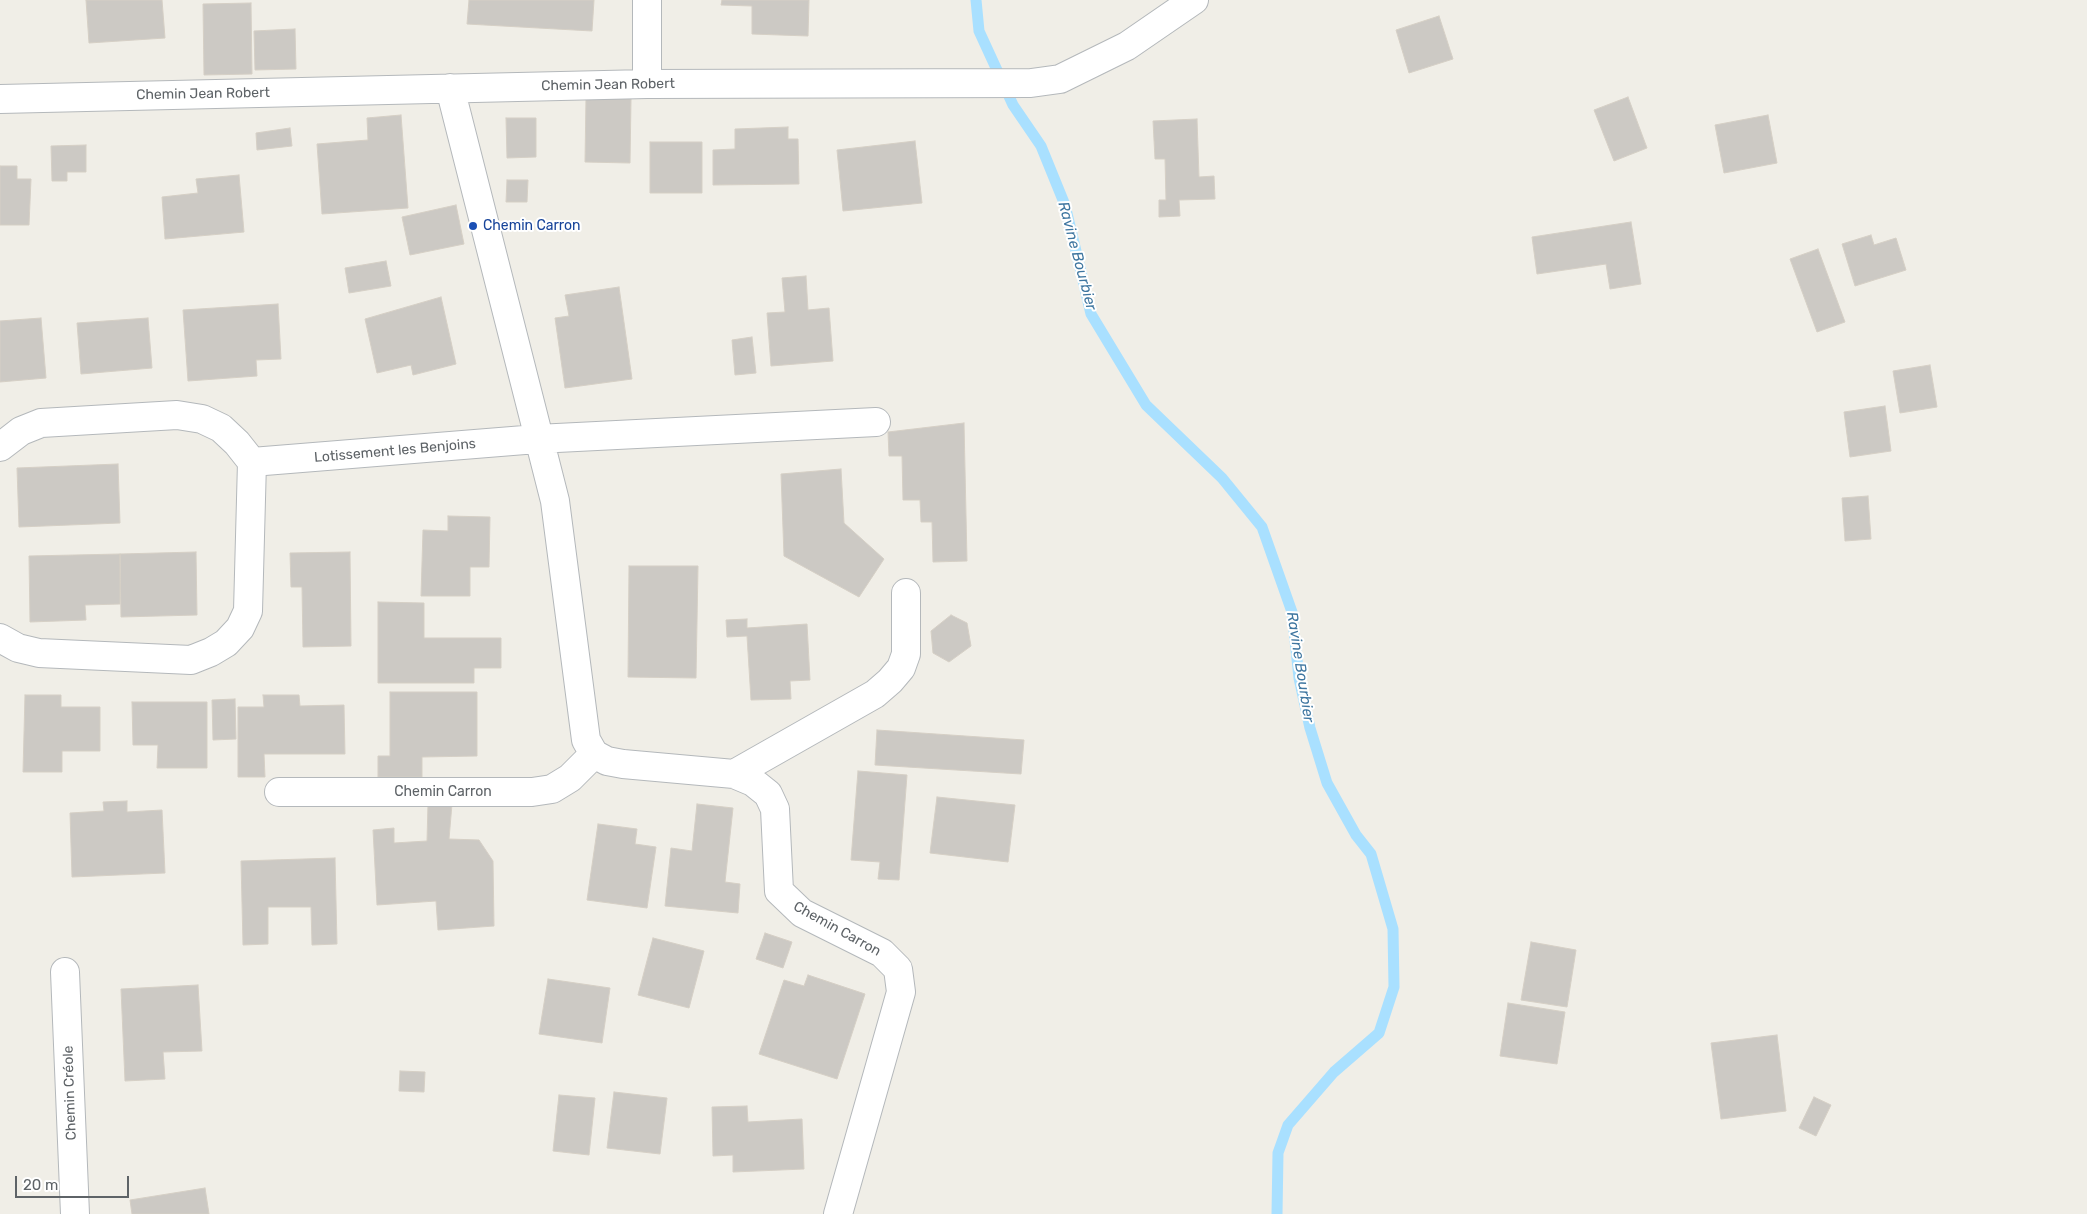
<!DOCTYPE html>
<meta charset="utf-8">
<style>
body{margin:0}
#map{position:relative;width:2087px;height:1214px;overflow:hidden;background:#f0eee7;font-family:Rubik,sans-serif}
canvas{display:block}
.scale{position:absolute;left:15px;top:1176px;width:114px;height:22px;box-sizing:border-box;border:2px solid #5e6367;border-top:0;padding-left:6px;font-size:15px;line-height:18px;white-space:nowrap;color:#5e6367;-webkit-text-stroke:4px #fff;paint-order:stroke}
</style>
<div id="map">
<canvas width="2087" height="1214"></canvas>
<div class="scale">20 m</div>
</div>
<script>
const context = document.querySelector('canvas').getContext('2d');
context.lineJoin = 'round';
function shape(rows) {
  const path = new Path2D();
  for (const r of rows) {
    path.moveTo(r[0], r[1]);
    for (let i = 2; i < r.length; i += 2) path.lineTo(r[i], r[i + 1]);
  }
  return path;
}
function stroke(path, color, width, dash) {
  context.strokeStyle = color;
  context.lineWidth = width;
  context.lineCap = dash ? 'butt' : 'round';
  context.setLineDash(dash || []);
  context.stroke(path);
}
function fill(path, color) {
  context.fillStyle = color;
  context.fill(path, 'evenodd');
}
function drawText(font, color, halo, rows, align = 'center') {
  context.font = font + ' Rubik,sans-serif';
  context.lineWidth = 4;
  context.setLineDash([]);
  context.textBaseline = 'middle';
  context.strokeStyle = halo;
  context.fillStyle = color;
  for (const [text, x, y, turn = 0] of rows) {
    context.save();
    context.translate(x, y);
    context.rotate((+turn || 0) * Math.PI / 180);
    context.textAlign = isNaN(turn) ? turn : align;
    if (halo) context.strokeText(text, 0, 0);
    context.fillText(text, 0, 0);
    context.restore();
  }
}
stroke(shape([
 [976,0,979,31,1013,105,1041,146,1065,205,1091,314,1146,405,1222,478,1262,527,1292,612,1299,678,1310,728,1327,783,1356,835,1371,854,1393,929,1394,987,1379,1033,1334,1072,1288,1125,1278,1153,1277,1214]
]), '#a9e0ff', 11);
const building = shape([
 [86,0,162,0,165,38,89,43,86,0],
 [469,0,594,0,592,31,467,24,469,0],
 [722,0,809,0,808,36,752,34,752,6,721,5,722,0],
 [251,3,252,74,204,75,203,4,251,3],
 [1439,16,1453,59,1409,73,1396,30,1439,16],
 [295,29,296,69,255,70,254,31,295,29],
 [1628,97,1647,148,1614,161,1594,110,1628,97],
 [586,98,631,99,630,163,585,162,586,98],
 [401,115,408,208,322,214,317,144,368,140,367,118,401,115],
 [1768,115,1777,163,1724,173,1715,125,1768,115],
 [506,118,536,118,536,157,507,158,506,118],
 [1197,119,1199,177,1214,176,1215,199,1179,200,1180,216,1159,217,1159,200,1166,200,1165,159,1155,159,1153,121,1197,119],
 [788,127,788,139,798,139,799,184,713,185,713,150,735,149,735,129,788,127],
 [290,128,292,146,257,150,256,133,290,128],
 [915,141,922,203,843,211,837,150,915,141],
 [650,142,702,142,702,193,650,193,650,142],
 [86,145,86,172,67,172,67,181,52,181,51,146,86,145],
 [0,166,17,166,17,179,31,179,29,225,0,225,0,166],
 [239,175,244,232,165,239,162,197,198,193,196,179,239,175],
 [507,180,528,180,527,202,506,202,507,180],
 [456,205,464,244,410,255,402,217,456,205],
 [1631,222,1641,284,1610,289,1606,264,1537,274,1532,237,1631,222],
 [1871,235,1874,245,1896,238,1906,270,1855,286,1842,244,1871,235],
 [1818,249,1845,322,1817,332,1790,259,1818,249],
 [386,261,391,286,349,293,345,268,386,261],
 [806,276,808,310,829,308,833,361,771,366,767,313,785,312,782,278,806,276],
 [619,287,632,379,565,388,555,318,569,316,565,295,619,287],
 [441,297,456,364,413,375,411,365,377,373,365,319,441,297],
 [278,304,281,359,256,360,257,376,188,381,183,310,278,304],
 [41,318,46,378,0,382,0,321,41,318],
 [148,318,152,368,81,374,77,323,148,318],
 [752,337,756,373,735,375,732,340,752,337],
 [1930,365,1937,407,1900,413,1893,371,1930,365],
 [1885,406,1891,451,1850,457,1844,412,1885,406],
 [964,423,967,561,933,562,932,522,921,522,920,500,903,500,902,456,889,456,888,432,964,423],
 [118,464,120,523,19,527,17,468,118,464],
 [841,469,844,523,884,559,859,597,784,556,781,474,841,469],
 [1868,496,1871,539,1845,541,1842,498,1868,496],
 [448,516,490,517,489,567,470,567,470,596,421,596,423,530,448,531,448,516],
 [196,552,197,615,121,617,120,554,196,552],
 [350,552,351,646,303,647,302,587,291,587,290,553,350,552],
 [120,554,120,604,85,605,86,620,30,622,29,556,120,554],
 [629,566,698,566,696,678,628,677,629,566],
 [378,602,424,603,424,638,501,638,501,668,474,668,474,683,378,683,378,602],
 [951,615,967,623,971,646,949,662,933,653,931,631,951,615],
 [747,619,747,628,807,624,810,680,790,681,791,699,751,700,747,636,727,637,726,620,747,619],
 [390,692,477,692,477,756,422,757,422,777,378,777,378,756,390,756,390,692],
 [25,695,61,695,61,707,100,707,100,751,62,751,62,772,23,772,25,695],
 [263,695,299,695,300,706,344,705,345,754,264,754,265,777,238,777,238,707,264,707,263,695],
 [235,699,236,739,213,740,212,700,235,699],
 [132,702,207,702,207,768,157,768,158,745,133,745,132,702],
 [877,730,1024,740,1021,774,875,765,877,730],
 [858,771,907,775,899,880,878,879,880,862,851,860,858,771],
 [937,797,1015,805,1008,862,930,853,937,797],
 [127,801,127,812,162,810,165,873,72,877,70,813,104,811,103,802,127,801],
 [428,804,452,804,449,839,479,840,493,861,494,926,438,930,436,901,377,905,373,830,394,828,394,843,427,841,428,804],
 [697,804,733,808,725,882,740,884,738,913,665,906,671,848,692,851,697,804],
 [598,824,637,829,635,844,656,847,647,908,587,900,598,824],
 [335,858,337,944,312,945,311,907,268,907,268,944,243,945,241,861,335,858],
 [765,933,792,942,783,968,756,959,765,933],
 [653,938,704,951,689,1008,638,995,653,938],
 [1531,942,1576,950,1567,1007,1521,1000,1531,942],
 [808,975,865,994,837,1079,759,1054,784,980,804,986,808,975],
 [548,979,610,988,602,1043,539,1034,548,979],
 [198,985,202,1051,163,1052,165,1079,125,1081,121,989,198,985],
 [1508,1003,1565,1012,1557,1064,1500,1056,1508,1003],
 [1777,1035,1786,1111,1721,1119,1711,1043,1777,1035],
 [400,1071,425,1072,424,1092,399,1091,400,1071],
 [614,1092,667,1098,660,1154,607,1148,614,1092],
 [559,1095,595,1098,589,1155,553,1151,559,1095],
 [1814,1097,1831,1105,1816,1136,1799,1128,1814,1097],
 [747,1106,748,1122,802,1119,804,1169,733,1172,733,1155,713,1156,712,1107,747,1106],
 [205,1188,209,1214,132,1214,130,1200,205,1188]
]);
fill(building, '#ccc9c4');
stroke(building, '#d5cfc5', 1);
const minor = shape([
 [647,84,647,0],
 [450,88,555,501,586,740,594,754,607,761,623,764,734,774,753,782,768,794,775,809,779,891,802,913,882,953,898,969,901,992,838,1214],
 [0,99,647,84,1031,83,1060,79,1127,46,1194,0],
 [0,447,21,431,41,423,177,415,202,419,221,428,237,443,252,462,248,611,240,628,226,643,211,652,191,660,39,653,18,648,0,638],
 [252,462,537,439,876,422],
 [734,774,875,694,890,681,901,668,906,654,906,593],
 [279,792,532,792,552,789,570,778,594,754],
 [65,972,75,1214]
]);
stroke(minor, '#b4b8bb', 30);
stroke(minor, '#fff', 28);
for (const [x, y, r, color] of [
 [473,226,5,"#1a4fb4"]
]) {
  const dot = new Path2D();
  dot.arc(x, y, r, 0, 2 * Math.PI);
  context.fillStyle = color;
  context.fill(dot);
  stroke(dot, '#fff', 2);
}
drawText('14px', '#5e6367', '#fff', [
 ["Chemin Jean Robert",608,85,-1],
 ["Chemin Jean Robert",203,94,-1],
 ["Lotissement les Benjoins",395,451,-5],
 ["Chemin Carron",443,792],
 ["Chemin Carron",837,929,29],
 ["Chemin Créole",70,1093,-92]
]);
drawText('14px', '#164399', '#fff', [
 ["Chemin Carron",483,226]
], 'left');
drawText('italic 15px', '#3e76a0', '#fff', [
 ["Ravine Bourbier",1077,256,75],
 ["Ravine Bourbier",1300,667,81]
]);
</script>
